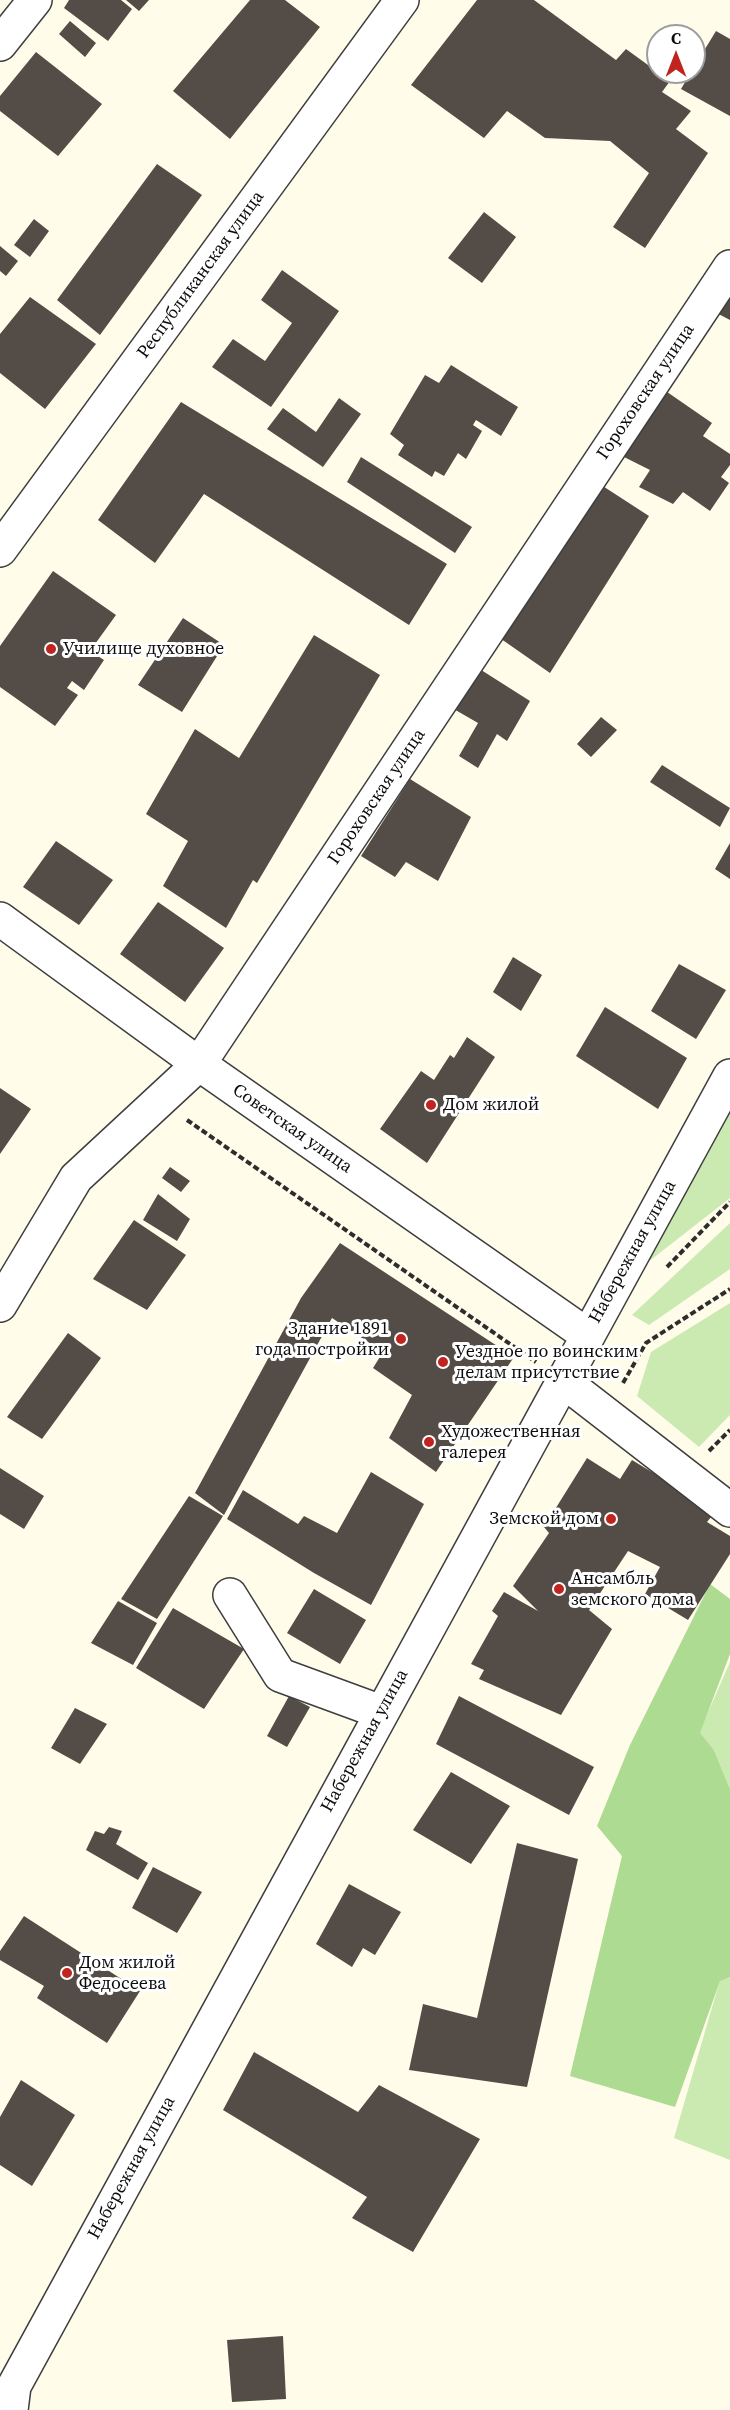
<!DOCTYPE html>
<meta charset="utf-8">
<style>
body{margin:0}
#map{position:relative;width:730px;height:2410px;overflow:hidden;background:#fffcea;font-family:"Source Serif 4",serif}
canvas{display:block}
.north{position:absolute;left:646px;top:24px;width:60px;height:60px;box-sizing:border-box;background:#fff;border:2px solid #9d9d9d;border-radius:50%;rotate:0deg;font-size:16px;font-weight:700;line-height:24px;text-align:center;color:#0b0b0b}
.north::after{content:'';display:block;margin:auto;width:21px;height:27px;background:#bf241f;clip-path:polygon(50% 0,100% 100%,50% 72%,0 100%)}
</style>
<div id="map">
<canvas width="730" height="2410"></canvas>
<div class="north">С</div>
</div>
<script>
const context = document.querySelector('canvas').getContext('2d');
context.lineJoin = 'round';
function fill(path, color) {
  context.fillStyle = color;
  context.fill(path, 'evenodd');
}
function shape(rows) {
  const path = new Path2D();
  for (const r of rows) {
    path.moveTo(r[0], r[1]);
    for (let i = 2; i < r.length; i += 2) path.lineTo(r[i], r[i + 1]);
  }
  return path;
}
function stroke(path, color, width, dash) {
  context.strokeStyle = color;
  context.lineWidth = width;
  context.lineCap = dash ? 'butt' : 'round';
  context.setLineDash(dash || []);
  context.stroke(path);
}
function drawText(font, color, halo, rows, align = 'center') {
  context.font = font + ' "Source Serif 4",serif';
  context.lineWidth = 6;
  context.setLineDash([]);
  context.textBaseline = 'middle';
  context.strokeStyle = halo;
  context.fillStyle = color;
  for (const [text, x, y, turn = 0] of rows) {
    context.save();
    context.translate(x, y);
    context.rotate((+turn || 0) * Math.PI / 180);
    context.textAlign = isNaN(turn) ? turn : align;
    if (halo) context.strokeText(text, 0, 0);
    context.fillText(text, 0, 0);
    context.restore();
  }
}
fill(shape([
 [730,1086,730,1198,611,1291],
 [730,1223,730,1269,649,1325,632,1315],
 [730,1303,730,1415,699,1447,637,1396,651,1352],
 [730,1662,730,1789,714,1750,699,1733],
 [730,1977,730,2160,674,2138,720,1980]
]), '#cbeab2');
fill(shape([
 [710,1584,730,1599,730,1654,700,1733,714,1750,730,1789,730,1977,720,1981,675,2107,570,2076,622,1856,597,1826,630,1745]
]), '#addb91');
fill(shape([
 [69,0,121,0,132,9,108,41,64,8],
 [126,0,149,0,139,11],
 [250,0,285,0,320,27,230,139,173,91],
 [477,0,534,0,616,60,626,49,670,81,662,92,691,111,676,129,708,153,645,248,613,227,649,173,610,141,545,138,507,111,484,138,411,85],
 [70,21,96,43,85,57,59,34],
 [716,31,730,39,730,116,681,89,691,72,694,72,694,67],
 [36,52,102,104,58,156,0,111,0,96],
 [157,164,202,195,100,335,57,300],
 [484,212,516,237,482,283,448,258],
 [34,219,49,231,30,257,14,245],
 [0,246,18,261,6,276,0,271],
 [730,269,730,320,707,308],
 [282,270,339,311,271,407,212,367,233,339,265,361,292,323,261,300],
 [30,297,96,344,45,409,0,373,0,334],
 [451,365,518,407,501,436,476,420,473,425,482,431,466,459,458,453,444,476,435,471,432,477,398,455,404,445,390,434,425,375,439,383],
 [657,385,712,423,703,436,730,454,730,465,721,477,729,483,710,511,683,492,673,504,639,487,650,470,614,452],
 [339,398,361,414,323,467,267,429,283,408,316,432],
 [181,402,447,564,409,625,204,494,155,563,98,520],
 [361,457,472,527,455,553,347,482],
 [595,481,649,516,550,673,494,634],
 [53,571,116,615,90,651,104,660,84,690,72,681,67,688,78,695,55,726,0,687,0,646],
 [183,618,224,645,182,712,138,685],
 [314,635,380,675,257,883,253,880,226,928,163,886,188,841,146,814,195,729,239,758],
 [478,668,530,701,507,741,497,734,478,768,459,756,478,723,452,708],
 [601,717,617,730,591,757,577,744],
 [662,765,730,808,720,827,650,782],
 [410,779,471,817,438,881,406,862,395,877,361,856],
 [56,841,113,880,79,925,23,887],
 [730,843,730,879,715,869],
 [158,902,224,948,185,1002,120,954],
 [513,957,542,975,521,1011,493,992],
 [679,964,726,990,696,1039,651,1011],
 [605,1007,687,1058,658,1109,576,1056],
 [467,1037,495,1057,427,1163,380,1129,421,1071,434,1080,450,1055,454,1058],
 [0,1088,31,1109,0,1154],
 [170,1167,190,1181,181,1192,162,1178],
 [158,1194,190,1219,177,1241,143,1220],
 [134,1220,186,1255,147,1310,93,1279],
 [340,1243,514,1357,436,1472,389,1438,412,1395,373,1368,383,1352,332,1318,224,1515,195,1493,301,1298],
 [68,1333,101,1358,42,1439,7,1417],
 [587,1458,620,1479,632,1460,716,1511,707,1522,730,1536,730,1554,688,1620,645,1594,660,1567,628,1551,589,1610,612,1629,561,1715,479,1679,484,1670,471,1664,498,1616,492,1611,504,1592,538,1611,513,1586,549,1533,544,1527],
 [0,1468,44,1496,24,1529,0,1514],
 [371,1472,424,1504,371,1605,314,1573,227,1519,243,1490,298,1524,304,1516,337,1533],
 [189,1496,223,1516,157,1619,121,1599],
 [314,1589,366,1620,340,1664,287,1633],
 [118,1601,157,1623,133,1665,91,1643],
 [173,1608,244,1649,204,1709,136,1668],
 [289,1696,310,1707,287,1747,267,1736],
 [459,1696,594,1767,569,1815,436,1744],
 [75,1708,107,1724,80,1764,51,1748],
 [451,1772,510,1806,471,1864,413,1830],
 [109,1827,122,1831,116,1844,148,1863,138,1880,86,1850,95,1831,104,1834],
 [517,1843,578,1859,527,2087,409,2070,423,2004,477,2018],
 [153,1867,202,1892,177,1933,132,1908],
 [349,1884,401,1912,375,1955,363,1948,352,1967,316,1944],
 [24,1916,140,1991,107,2043,37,1998,44,1986,0,1960,0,1951],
 [254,2052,358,2112,379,2085,480,2139,413,2252,352,2218,367,2197,223,2110],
 [21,2080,75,2115,32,2186,0,2165,0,2117],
 [283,2336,286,2399,232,2402,227,2340]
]), '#544d47');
const minor = shape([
 [0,44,35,0],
 [0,550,402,0],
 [0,919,199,1064,587,1335],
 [0,1305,76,1178,199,1064,730,267],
 [562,1380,730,1510],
 [230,1595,280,1675,381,1712],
 [11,2410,14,2386,730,1076]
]);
stroke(minor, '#3e3e3e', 36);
stroke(shape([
 [187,1120,536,1362],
 [667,1267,730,1202],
 [623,1383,646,1343,730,1289],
 [709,1451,730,1430]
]), '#2d2d2d', 4, [6, 3]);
stroke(minor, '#fff', 33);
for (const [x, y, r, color] of [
 [51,649,6,"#bf241f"],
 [431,1105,6,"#bf241f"],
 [401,1339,6,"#bf241f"],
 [443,1362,6,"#bf241f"],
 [429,1442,6,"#bf241f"],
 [611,1519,6,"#bf241f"],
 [559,1589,6,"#bf241f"],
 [67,1973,6,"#bf241f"]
]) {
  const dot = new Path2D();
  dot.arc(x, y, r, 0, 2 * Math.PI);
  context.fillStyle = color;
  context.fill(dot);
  stroke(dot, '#fff', 2);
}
drawText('18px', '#0b0b0b', '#fff', [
 ["Республиканская улица",201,275,-54],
 ["Гороховская улица",646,392,-56],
 ["Гороховская улица",377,797,-56],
 ["Советская улица",292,1129,35],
 ["Набережная улица",633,1252,-61],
 ["Набережная улица",365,1741,-61],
 ["Набережная улица",132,2168,-61]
]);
drawText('18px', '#0b0b0b', '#fff', [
 ["Училище духовное",63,649],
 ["Дом жилой",443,1105],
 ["Здание 1891",389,1329,"right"],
 ["года постройки",389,1350,"right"],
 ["Уездное по воинским",455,1352],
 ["делам присутствие",455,1373],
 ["Художественная",441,1432],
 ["галерея",441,1453],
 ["Земской дом",599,1519,"right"],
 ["Ансамбль",571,1579],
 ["земского дома",571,1600],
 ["Дом жилой",79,1963],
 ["Федосеева",79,1984]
], 'left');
</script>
